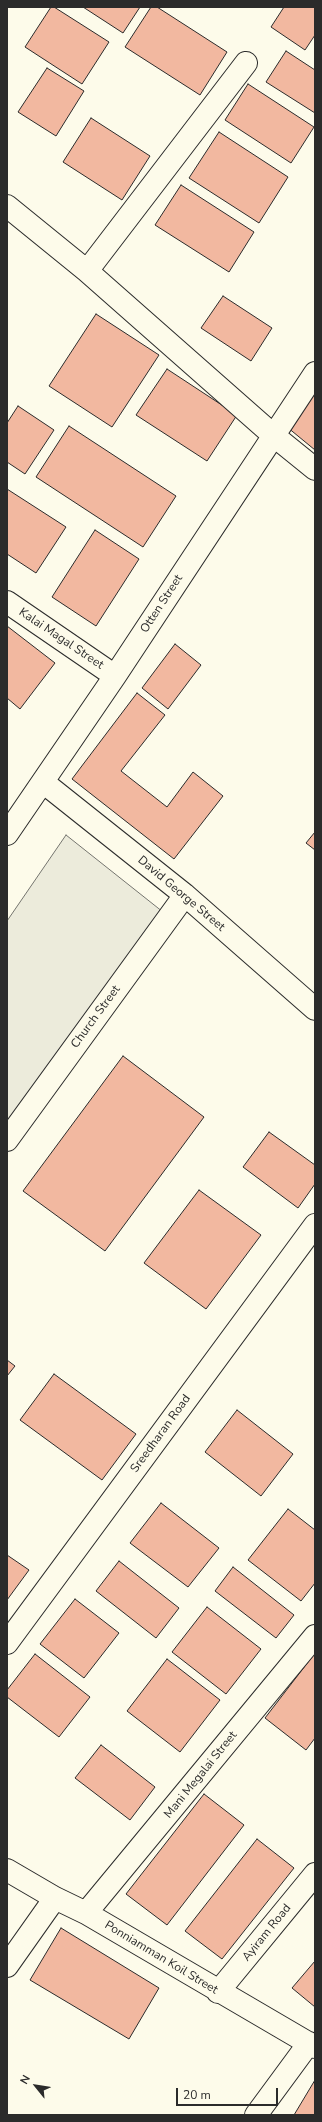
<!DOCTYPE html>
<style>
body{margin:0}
#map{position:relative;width:322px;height:2122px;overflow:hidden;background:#fdfbea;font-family:"Nunito Sans",sans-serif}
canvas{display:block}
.frame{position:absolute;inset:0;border:8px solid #2b2b2b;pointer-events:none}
.north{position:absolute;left:16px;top:2066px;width:40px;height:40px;-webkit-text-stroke:3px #fdfbea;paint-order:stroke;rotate:300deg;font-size:11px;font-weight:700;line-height:16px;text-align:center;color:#2b2b2b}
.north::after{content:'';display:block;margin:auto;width:14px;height:18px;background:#2b2b2b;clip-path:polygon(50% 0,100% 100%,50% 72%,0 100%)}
.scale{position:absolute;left:176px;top:2088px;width:102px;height:18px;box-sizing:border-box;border:2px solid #2b2b2b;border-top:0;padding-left:5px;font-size:12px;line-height:14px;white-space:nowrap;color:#2b2b2b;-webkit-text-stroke:3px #fdfbea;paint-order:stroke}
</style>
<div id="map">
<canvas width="322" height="2122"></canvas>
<div class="frame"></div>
<div class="north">N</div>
<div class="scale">20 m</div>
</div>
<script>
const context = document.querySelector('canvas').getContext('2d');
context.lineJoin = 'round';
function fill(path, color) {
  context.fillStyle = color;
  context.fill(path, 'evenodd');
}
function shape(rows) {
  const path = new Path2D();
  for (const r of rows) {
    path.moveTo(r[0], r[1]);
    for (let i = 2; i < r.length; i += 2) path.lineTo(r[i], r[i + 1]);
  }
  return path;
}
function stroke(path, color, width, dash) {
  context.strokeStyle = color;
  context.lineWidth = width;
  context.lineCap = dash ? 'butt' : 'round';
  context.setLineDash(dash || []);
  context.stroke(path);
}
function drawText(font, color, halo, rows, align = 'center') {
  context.font = font + ' "Nunito Sans",sans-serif';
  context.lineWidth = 3;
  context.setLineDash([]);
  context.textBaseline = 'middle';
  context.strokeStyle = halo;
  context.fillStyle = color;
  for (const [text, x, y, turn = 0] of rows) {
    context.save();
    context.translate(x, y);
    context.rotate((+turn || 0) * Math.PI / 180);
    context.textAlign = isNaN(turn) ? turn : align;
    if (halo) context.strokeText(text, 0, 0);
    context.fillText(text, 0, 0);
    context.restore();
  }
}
const green = shape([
 [66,835,163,912,7,1126,7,921,66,835]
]);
fill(green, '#ecebdb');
stroke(green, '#74746e', 1);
const building = shape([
 [51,7,54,7,109,42,82,84,25,47,51,7],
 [83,7,140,7,123,33,83,7],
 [151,7,157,7,227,52,200,95,125,47,151,7],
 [284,7,315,7,315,35,305,50,271,27,284,7],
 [286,51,315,70,315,113,266,82,286,51],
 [47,68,84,91,56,136,18,112,47,68],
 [248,84,314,127,291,163,225,120,248,84],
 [91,118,150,156,122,200,63,162,91,118],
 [219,132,288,177,259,223,189,178,219,132],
 [181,185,254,232,229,272,155,225,181,185],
 [223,296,272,328,251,361,201,328,223,296],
 [96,314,159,355,112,427,49,386,96,314],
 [167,369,237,415,207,461,136,415,167,369],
 [315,393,315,450,287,427,315,393],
 [18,406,54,430,25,474,7,462,7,423,18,406],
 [69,426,176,496,143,547,36,477,69,426],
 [7,489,66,527,36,573,7,554,7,489],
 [95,530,139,559,96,626,52,597,95,530],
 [7,626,55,663,20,709,7,698,7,626],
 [175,644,201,665,168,709,142,688,175,644],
 [137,693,165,715,121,771,167,807,193,772,223,796,174,859,72,779,137,693],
 [315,832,315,850,306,843,315,832],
 [123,1056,204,1117,105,1251,23,1191,123,1056],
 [269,1132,315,1165,315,1184,298,1208,243,1167,269,1132],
 [199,1190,261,1235,206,1309,144,1263,199,1190],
 [7,1360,15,1366,7,1376,7,1360],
 [54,1374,136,1434,102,1480,20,1420,54,1374],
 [237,1410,293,1454,261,1496,205,1452,237,1410],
 [161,1503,219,1548,188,1587,130,1543,161,1503],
 [288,1509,315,1530,315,1583,301,1601,248,1560,288,1509],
 [7,1555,29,1570,7,1600,7,1555],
 [119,1561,179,1608,156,1638,96,1591,119,1561],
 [233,1567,294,1615,276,1638,215,1591,233,1567],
 [75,1599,119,1633,84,1678,40,1644,75,1599],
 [207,1607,261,1649,226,1694,172,1652,207,1607],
 [315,1653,315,1738,306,1750,265,1718,315,1653],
 [35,1654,90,1697,59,1737,7,1697,7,1690,35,1654],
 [167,1659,220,1700,180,1752,127,1711,167,1659],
 [101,1745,155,1787,130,1820,75,1778,101,1745],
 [204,1794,244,1825,167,1925,126,1894,204,1794],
 [257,1839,294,1868,222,1959,185,1931,257,1839],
 [61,1928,159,1988,129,2039,30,1980,61,1928],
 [315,1961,315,2007,292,1988,315,1961],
 [315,2080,315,2115,294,2115,315,2080]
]);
fill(building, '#f2b8a0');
stroke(building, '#2b2b2b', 1);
const minor = shape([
 [7,206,87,271,273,435,315,469],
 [87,271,246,63],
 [7,602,115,676],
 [43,782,185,895,315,1009],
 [7,834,115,676,315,373],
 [7,1140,185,895],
 [7,1643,315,1225],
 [7,1870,55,1898,86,1913,315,2047],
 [86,1913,315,1636],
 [7,1966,55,1898],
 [218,1992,315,1874],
 [256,2115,309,2043]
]);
stroke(minor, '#2b2b2b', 24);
stroke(minor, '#fdfbea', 22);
drawText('12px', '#2b2b2b', '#fdfbea', [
 ["Otten Street",162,604,-57],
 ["Kalai Magal Street",61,639,34],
 ["David George Street",181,894,40],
 ["Church Street",96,1017,-54],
 ["Sreedharan Road",161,1434,-54],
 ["Mani Megalai Street",201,1775,-51],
 ["Ayiram Road",267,1933,-51],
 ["Ponniamman Koil Street",161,1958,31]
]);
</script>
